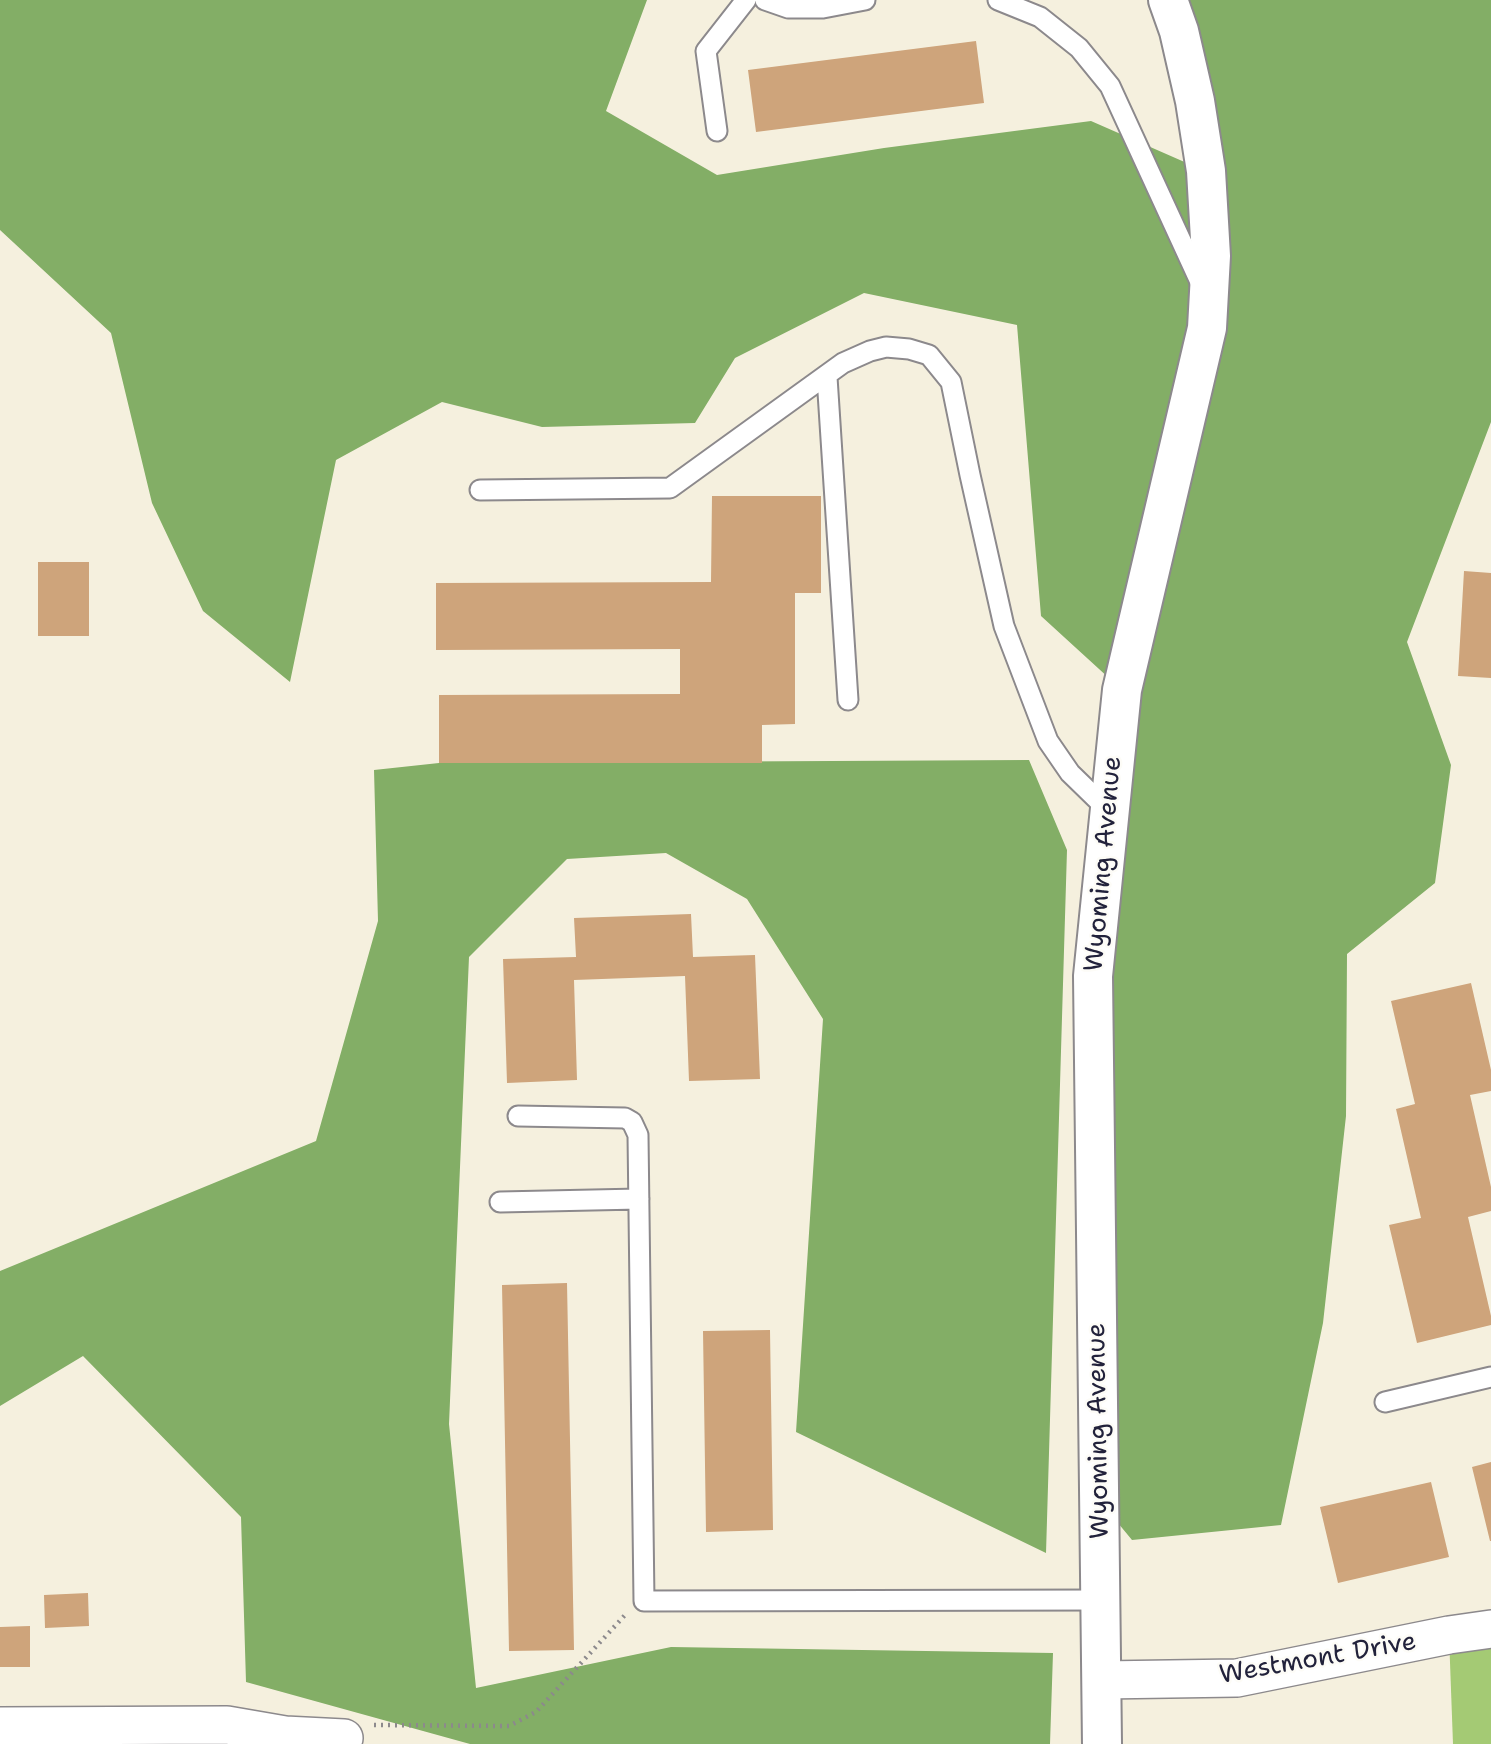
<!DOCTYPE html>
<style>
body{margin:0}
canvas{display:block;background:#f5f0de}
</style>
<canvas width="1491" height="1744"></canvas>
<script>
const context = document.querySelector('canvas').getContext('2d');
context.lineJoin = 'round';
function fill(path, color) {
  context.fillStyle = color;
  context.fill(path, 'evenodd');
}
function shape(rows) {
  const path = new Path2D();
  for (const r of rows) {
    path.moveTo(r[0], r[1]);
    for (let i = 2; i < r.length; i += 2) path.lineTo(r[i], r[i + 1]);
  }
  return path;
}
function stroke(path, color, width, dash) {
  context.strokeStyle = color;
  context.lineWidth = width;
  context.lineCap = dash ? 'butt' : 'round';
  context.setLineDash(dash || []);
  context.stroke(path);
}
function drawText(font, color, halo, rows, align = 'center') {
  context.font = font + ' "Shantell Sans",sans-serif';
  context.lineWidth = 5;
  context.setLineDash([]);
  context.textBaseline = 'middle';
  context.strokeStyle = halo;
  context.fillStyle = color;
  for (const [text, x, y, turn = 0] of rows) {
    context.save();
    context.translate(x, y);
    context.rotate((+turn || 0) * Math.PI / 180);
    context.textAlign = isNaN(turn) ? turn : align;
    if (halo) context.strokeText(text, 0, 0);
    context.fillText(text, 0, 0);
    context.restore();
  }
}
fill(shape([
 [1491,1629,1491,1744,1453,1744,1449,1635]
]), '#a4ca74');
fill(shape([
 [0,0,647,0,606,111,717,175,884,148,1091,121,1205,171,1168,0,1491,0,1491,422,1407,642,1451,765,1435,883,1347,954,1346,1116,1323,1323,1281,1525,1132,1540,1099,1500,1093,976,1122,690,1041,616,1017,325,864,293,735,358,695,423,542,427,442,402,336,460,290,682,203,611,152,503,111,333,0,230],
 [1029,760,1067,850,1046,1553,796,1432,823,1019,747,899,666,853,567,859,469,957,449,1424,476,1688,671,1647,1053,1653,1050,1744,470,1744,246,1682,241,1517,83,1356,0,1406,0,1271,316,1141,378,921,374,770,439,763]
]), '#83ae66');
fill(shape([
 [976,41,984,103,756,132,748,70],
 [712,496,821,496,821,593,795,593,795,724,762,725,762,763,439,763,439,695,680,694,680,649,436,650,436,583,711,582],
 [38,562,89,562,89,636,38,636],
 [1464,571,1491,573,1491,678,1458,676],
 [691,914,693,957,755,955,760,1079,689,1081,685,976,574,980,577,1080,507,1083,503,959,576,957,574,918],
 [1471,983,1491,1070,1491,1091,1470,1095,1491,1187,1491,1211,1468,1217,1491,1316,1491,1325,1417,1343,1389,1225,1421,1218,1396,1109,1415,1104,1391,1001],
 [567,1283,574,1650,509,1651,502,1285],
 [770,1330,773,1530,706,1532,703,1331],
 [1491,1462,1491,1541,1490,1541,1472,1467],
 [1431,1482,1449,1557,1338,1583,1320,1507],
 [88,1593,89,1626,45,1628,44,1595],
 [30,1626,30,1667,0,1667,0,1627]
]), '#cea47b');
const service = shape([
 [765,0,788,8,823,8,865,0],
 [998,0,1040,17,1079,48,1110,86,1201,284],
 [717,131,706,51,746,0],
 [827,377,848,700],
 [480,490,670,488,843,363,870,351,886,347,909,349,929,355,951,382,970,475,1004,626,1048,741,1070,773,1108,810],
 [518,1116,625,1118,632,1122,638,1135,644,1601,1101,1600],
 [500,1202,639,1199],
 [1385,1402,1491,1377]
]);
const minor = shape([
 [1102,1680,1237,1678,1449,1635,1491,1629],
 [0,1726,227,1725,285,1735,344,1738]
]);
const tertiary = shape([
 [1102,1744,1093,976,1122,690,1207,328,1211,256,1206,171,1195,101,1179,31,1168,0]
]);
stroke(service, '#8c898c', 23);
stroke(minor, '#8c898c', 40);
stroke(tertiary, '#8c898c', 42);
stroke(shape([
 [374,1725,509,1726,536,1712,626,1614]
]), '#8c898c', 4.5, [2, 5]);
stroke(service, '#fff', 19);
stroke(minor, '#fff', 37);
stroke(tertiary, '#fff', 38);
drawText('26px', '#22223b', '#fdfcf7', [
 ["Wyoming Avenue",1104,864,-85],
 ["Wyoming Avenue",1099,1431,-91],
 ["Westmont Drive",1318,1659,-10]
]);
</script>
